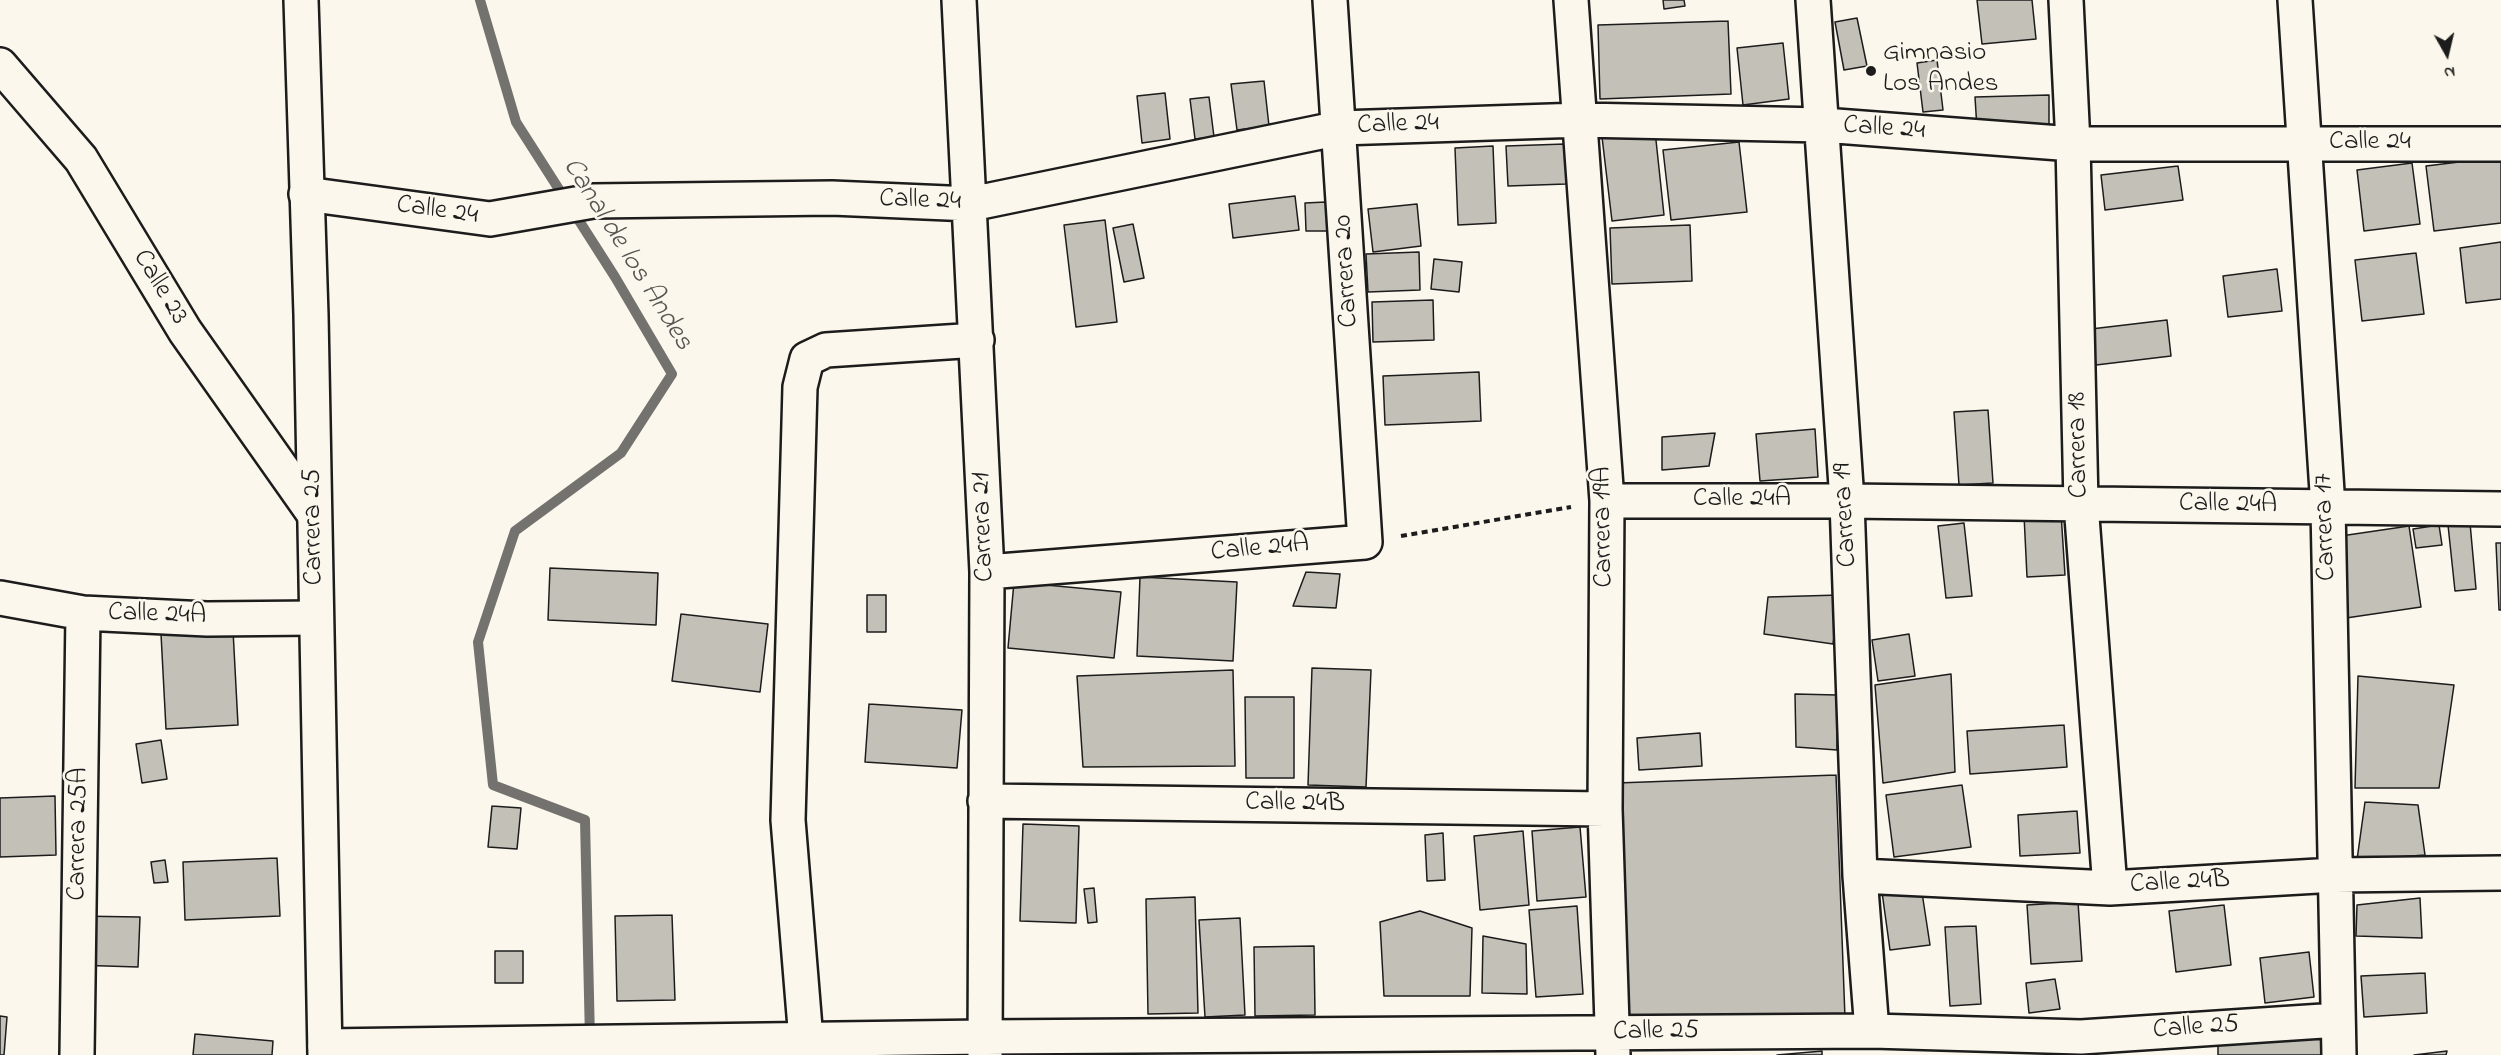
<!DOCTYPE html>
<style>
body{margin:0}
#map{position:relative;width:2501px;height:1055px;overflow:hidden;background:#fbf7ec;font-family:"Indie Flower",sans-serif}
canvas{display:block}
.north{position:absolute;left:2417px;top:24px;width:60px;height:60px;-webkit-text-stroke:4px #fbf7ec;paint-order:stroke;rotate:172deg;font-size:16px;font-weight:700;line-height:24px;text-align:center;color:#1c1c1c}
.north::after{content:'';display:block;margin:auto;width:21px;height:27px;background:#1c1c1c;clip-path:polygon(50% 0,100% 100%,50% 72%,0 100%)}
</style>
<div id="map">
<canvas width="2501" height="1055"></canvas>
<div class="north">N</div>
</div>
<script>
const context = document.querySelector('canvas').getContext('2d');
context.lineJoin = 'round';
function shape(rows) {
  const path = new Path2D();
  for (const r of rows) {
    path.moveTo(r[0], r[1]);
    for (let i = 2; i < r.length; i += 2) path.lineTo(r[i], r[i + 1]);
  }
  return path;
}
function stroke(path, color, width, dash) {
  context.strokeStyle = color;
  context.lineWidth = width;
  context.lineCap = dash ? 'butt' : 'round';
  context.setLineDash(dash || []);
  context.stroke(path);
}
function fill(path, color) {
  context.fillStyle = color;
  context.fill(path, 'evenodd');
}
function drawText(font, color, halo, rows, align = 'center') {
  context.font = font + ' "Indie Flower",sans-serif';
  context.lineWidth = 5;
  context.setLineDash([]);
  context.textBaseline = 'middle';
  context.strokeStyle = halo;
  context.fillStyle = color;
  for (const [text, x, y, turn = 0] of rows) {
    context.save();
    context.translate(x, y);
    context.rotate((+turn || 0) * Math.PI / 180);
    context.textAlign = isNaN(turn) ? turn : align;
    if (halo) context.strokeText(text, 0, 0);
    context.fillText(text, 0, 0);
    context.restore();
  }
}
stroke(shape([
 [480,0,516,122,615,277,672,374,621,453,515,531,478,642,493,785,585,820,590,1040]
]), '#74726e', 10);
const building = shape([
 [1663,0,1684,0,1685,6,1664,9,1663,0],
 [1977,0,2032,0,2036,39,1982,44,1977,0],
 [1857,18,1867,66,1844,70,1835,22,1857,18],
 [1728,21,1731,94,1600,99,1598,25,1728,21],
 [1783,43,1789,99,1743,105,1737,48,1783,43],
 [1937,60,1943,110,1923,112,1917,63,1937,60],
 [1264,81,1269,126,1237,130,1231,84,1264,81],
 [1165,93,1170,139,1142,143,1137,96,1165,93],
 [2049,95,2049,126,1977,129,1975,97,2049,95],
 [1209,97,1214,137,1195,139,1190,99,1209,97],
 [1655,131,1664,215,1612,221,1602,137,1655,131],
 [1739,142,1747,212,1671,220,1663,150,1739,142],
 [1565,144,1566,184,1508,186,1506,146,1565,144],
 [1493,146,1496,223,1458,225,1455,148,1493,146],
 [2501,157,2501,223,2434,231,2426,166,2501,157],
 [2412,163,2420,224,2364,231,2357,170,2412,163],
 [2178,166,2183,200,2105,210,2101,175,2178,166],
 [1295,196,1299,230,1233,238,1229,204,1295,196],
 [1326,202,1327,231,1306,231,1305,203,1326,202],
 [1417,204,1421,246,1373,252,1368,209,1417,204],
 [1105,220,1117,322,1076,327,1064,225,1105,220],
 [1133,224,1144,278,1124,282,1113,228,1133,224],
 [1690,225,1692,281,1612,284,1610,228,1690,225],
 [2501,242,2501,299,2466,303,2460,248,2501,242],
 [1419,252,1420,290,1368,292,1366,254,1419,252],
 [2416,253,2424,314,2362,321,2355,260,2416,253],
 [1434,259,1462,262,1459,292,1431,289,1434,259],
 [2277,269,2282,311,2228,317,2223,276,2277,269],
 [1433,300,1434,340,1373,342,1372,302,1433,300],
 [2167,320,2171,356,2096,365,2091,329,2167,320],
 [1479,372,1481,421,1385,425,1383,376,1479,372],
 [1988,410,1993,483,1959,485,1954,412,1988,410],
 [1815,429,1818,477,1760,481,1756,434,1815,429],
 [1715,433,1709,466,1662,470,1662,437,1715,433],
 [2061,513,2065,575,2027,577,2024,515,2061,513],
 [1964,523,1972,596,1946,598,1938,526,1964,523],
 [2470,523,2476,589,2455,591,2448,525,2470,523],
 [2439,525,2442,545,2416,548,2413,529,2439,525],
 [2409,526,2421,607,2346,618,2334,537,2409,526],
 [2496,543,2501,543,2501,610,2499,610,2496,543],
 [550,568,658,573,656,625,548,620,550,568],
 [1306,572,1340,574,1336,608,1293,606,1306,572],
 [1140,577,1237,582,1233,661,1137,656,1140,577],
 [1014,582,1121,592,1114,658,1008,648,1014,582],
 [867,595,886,595,886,632,867,632,867,595],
 [1840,595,1833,644,1764,634,1768,597,1840,595],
 [232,611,238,725,166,729,160,615,232,611],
 [681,614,768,624,760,692,672,681,681,614],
 [1909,634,1915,676,1878,681,1872,640,1909,634],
 [1312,668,1371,670,1366,787,1308,785,1312,668],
 [1233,670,1235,766,1083,767,1077,676,1233,670],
 [1951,674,1955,772,1883,783,1875,685,1951,674],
 [2358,676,2454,685,2439,788,2355,788,2358,676],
 [1795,694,1837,695,1837,750,1796,747,1795,694],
 [1245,697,1294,697,1294,778,1246,778,1245,697],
 [869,704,962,710,957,768,865,762,869,704],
 [2064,725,2067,767,1970,774,1967,731,2064,725],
 [1700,733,1702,766,1639,770,1637,738,1700,733],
 [161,740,167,779,142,783,136,744,161,740],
 [1836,775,1845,1018,1625,1026,1617,783,1836,775],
 [1962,785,1971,847,1894,857,1886,795,1962,785],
 [55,796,56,855,0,857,0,798,55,796],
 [2365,802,2418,805,2425,855,2357,860,2365,802],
 [492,806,521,808,517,849,488,847,492,806],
 [2077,811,2080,853,2020,856,2018,815,2077,811],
 [1023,824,1079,826,1076,923,1020,921,1023,824],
 [1580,827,1586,897,1537,901,1532,831,1580,827],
 [1523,831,1529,905,1480,910,1474,836,1523,831],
 [1443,833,1445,880,1427,881,1425,835,1443,833],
 [277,858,280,916,185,920,183,862,277,858],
 [165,860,168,882,154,883,151,862,165,860],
 [1921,886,1930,945,1890,950,1882,892,1921,886],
 [1094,888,1097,922,1088,923,1084,889,1094,888],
 [1195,897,1198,1013,1148,1014,1146,899,1195,897],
 [2420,898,2422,938,2356,936,2357,905,2420,898],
 [2078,902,2082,961,2031,964,2027,905,2078,902],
 [2224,905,2231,965,2176,972,2169,911,2224,905],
 [1577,906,1583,994,1536,997,1529,910,1577,906],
 [1420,911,1472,928,1470,996,1384,996,1380,922,1420,911],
 [672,915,675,1000,617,1001,615,916,672,915],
 [75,916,140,917,138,967,74,965,75,916],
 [1240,918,1245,1015,1205,1017,1199,920,1240,918],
 [1976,926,1981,1004,1950,1006,1945,927,1976,926],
 [1483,936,1526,944,1527,994,1482,993,1483,936],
 [1314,946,1315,1015,1255,1016,1254,947,1314,946],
 [495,951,523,951,523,983,495,983,495,951],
 [2309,952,2314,997,2265,1003,2260,958,2309,952],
 [2425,973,2427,1013,2364,1017,2361,976,2425,973],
 [2055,979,2060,1009,2029,1013,2026,983,2055,979],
 [0,1016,7,1017,4,1055,0,1055,0,1016],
 [195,1034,273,1041,272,1055,193,1055,195,1034],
 [2325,1037,2326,1055,2218,1055,2218,1041,2325,1037],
 [1822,1051,1822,1055,1777,1055,1822,1051],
 [2447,1051,2446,1055,2414,1055,2447,1051],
 [1049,1052,1049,1055,1006,1055,1006,1054,1049,1052]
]);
fill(building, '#c3c0b8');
stroke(building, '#1c1c1c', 1.5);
const street = shape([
 [959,0,987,572,985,1055],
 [1571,0,1607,501,1605,809,1613,1055],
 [1813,0,1847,501,1860,876,1872,1031],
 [2066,0,2073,144,2081,504,2110,888],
 [2295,0,2328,507,2339,1055],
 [0,65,81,159,185,331,314,514],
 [306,194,490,219,593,201,832,198,971,204,1340,128,1581,120,1823,125,2073,144,2501,144],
 [1607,501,1847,501,2501,509],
 [987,572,1365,542,1330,0],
 [0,598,83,613,207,619,316,618],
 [985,801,1605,809],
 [1860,876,2110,888,2335,875,2501,873],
 [806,1040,788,820,800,387,807,359,826,350,977,340],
 [325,1046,984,1037,1872,1031,2081,1037,2338,1020],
 [77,1055,83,613]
]);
const primary = shape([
 [301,0,311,315,325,1055]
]);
stroke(street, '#1c1c1c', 38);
stroke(primary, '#1c1c1c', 38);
stroke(shape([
 [1401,536,1571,507]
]), '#1c1c1c', 4, [6, 4.5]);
stroke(street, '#fbf7ec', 33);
stroke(primary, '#fbf7ec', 33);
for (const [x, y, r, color] of [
 [1871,71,6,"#1c1c1c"]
]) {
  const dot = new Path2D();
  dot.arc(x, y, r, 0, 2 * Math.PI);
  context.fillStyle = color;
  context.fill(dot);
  stroke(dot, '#fbf7ec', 2);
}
drawText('27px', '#1c1c1c', '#fbf7ec', [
 ["Gimnasio",1883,55],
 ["Los Andes",1883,86]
], 'left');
drawText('27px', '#1c1c1c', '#fbf7ec', [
 ["Calle 24",1398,126,-2],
 ["Calle 24",1884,130,4],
 ["Calle 24",2370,144],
 ["Calle 24",920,202,2],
 ["Calle 24",437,212,8],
 ["Carrera 20",1348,271,-93],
 ["Calle 23",159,288,59],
 ["Carrera 18",2080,445,-91],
 ["Calle 24A",1742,501],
 ["Calle 24A",2228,506,1],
 ["Carrera 19",1847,515,-93],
 ["Carrera 25",315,527,-91],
 ["Carrera 21",985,527,-92],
 ["Carrera 19A",1605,527,-91],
 ["Carrera 17",2327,527,-92],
 ["Calle 24A",1260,550,-5],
 ["Calle 24A",157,616,2],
 ["Calle 24B",1295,805,1],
 ["Carrera 25A",80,834,-89],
 ["Calle 24B",2180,884,-3],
 ["Calle 25",2196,1029,-4],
 ["Calle 25",1656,1033,-1]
]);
drawText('italic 28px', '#575653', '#fbf7ec', [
 ["Canal de los Andes",626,255,58]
]);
</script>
